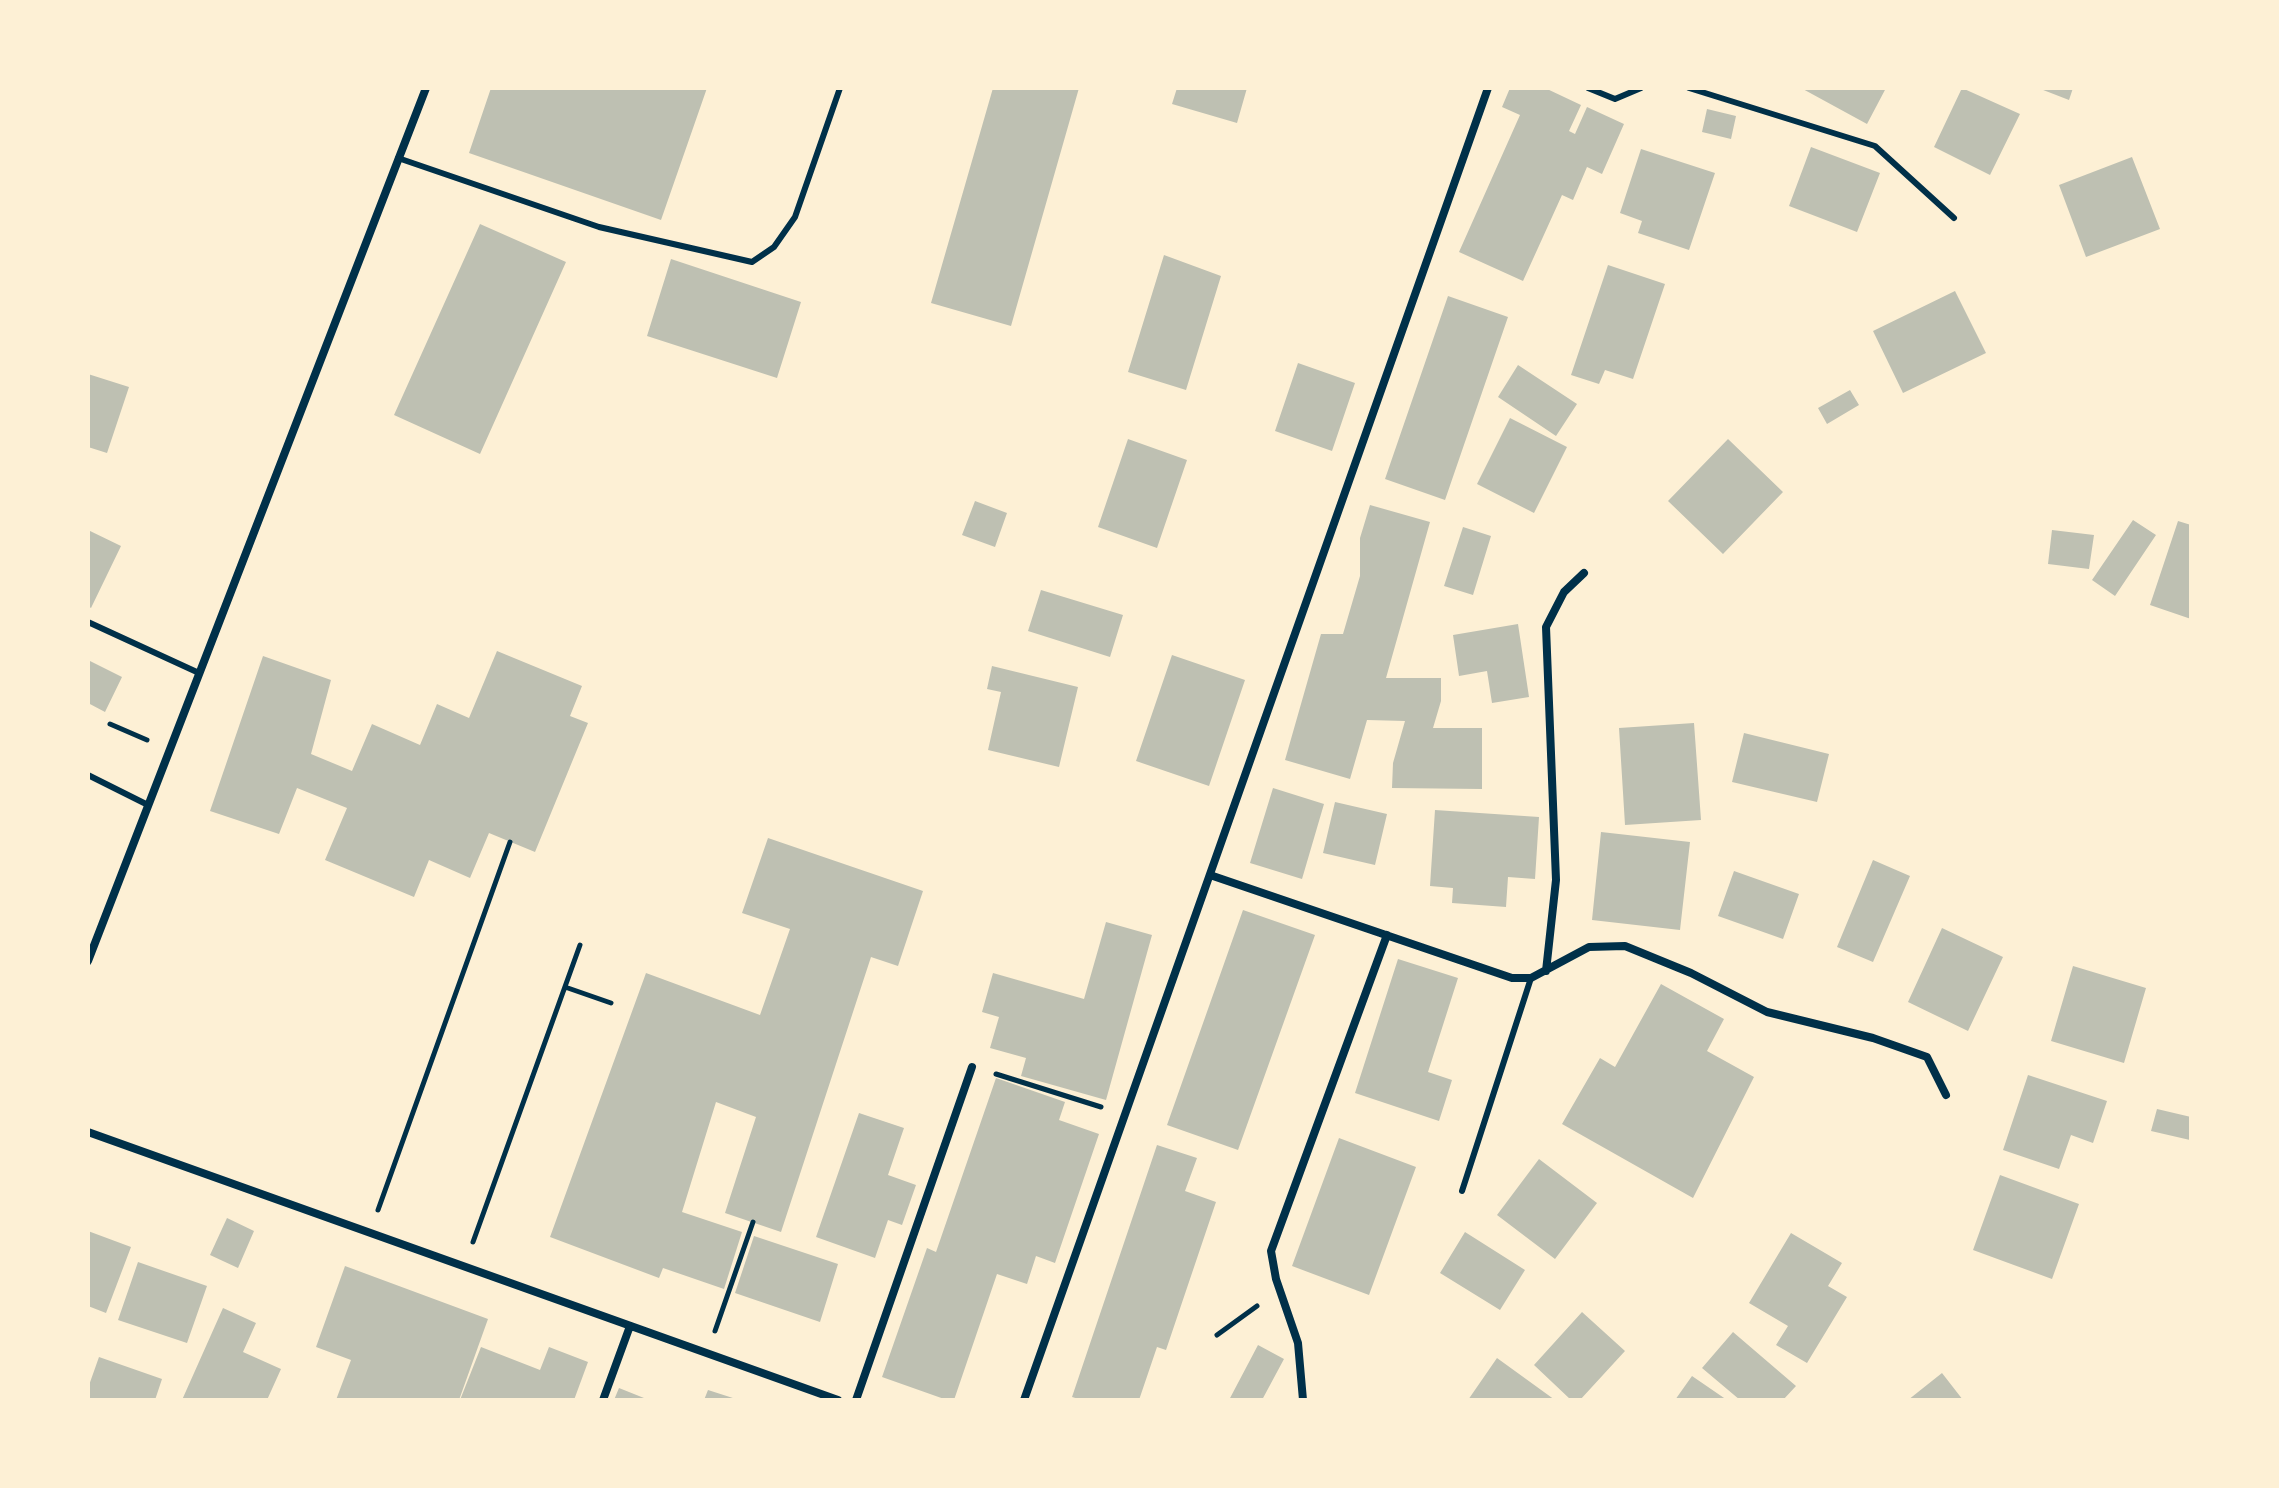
<!DOCTYPE html>
<style>
body{margin:0}
#map{position:relative;width:2279px;height:1488px;overflow:hidden;background:#fdf0d5;font-family:Manrope,sans-serif}
canvas{display:block}
.frame{position:absolute;inset:0;border:90px solid #fdf0d5;pointer-events:none}
</style>
<div id="map">
<canvas width="2279" height="1488"></canvas>
<div class="frame"></div>
</div>
<script>
const context = document.querySelector('canvas').getContext('2d');
context.lineJoin = 'round';
function fill(path, color) {
  context.fillStyle = color;
  context.fill(path, 'evenodd');
}
function shape(rows) {
  const path = new Path2D();
  for (const r of rows) {
    path.moveTo(r[0], r[1]);
    for (let i = 2; i < r.length; i += 2) path.lineTo(r[i], r[i + 1]);
  }
  return path;
}
function stroke(path, color, width, dash) {
  context.strokeStyle = color;
  context.lineWidth = width;
  context.lineCap = dash ? 'butt' : 'round';
  context.setLineDash(dash || []);
  context.stroke(path);
}
fill(shape([
 [491,88,707,88,661,220,469,153],
 [993,88,1079,88,1011,326,931,303],
 [1177,88,1247,88,1237,123,1172,104],
 [1510,88,1545,88,1581,105,1569,131,1575,134,1587,107,1624,124,1602,174,1587,167,1573,200,1562,195,1523,281,1459,252,1520,115,1502,107],
 [1801,88,1886,88,1867,124],
 [1962,88,2020,114,1990,175,1934,147],
 [2038,88,2073,88,2069,100],
 [1707,109,1736,116,1731,139,1702,132],
 [1811,147,1880,173,1857,232,1789,206],
 [1641,149,1715,173,1689,250,1638,233,1642,221,1620,213],
 [2132,157,2160,229,2086,257,2059,185],
 [480,224,566,262,480,454,394,415],
 [1164,255,1221,276,1186,390,1128,372],
 [671,259,801,302,777,378,647,336],
 [1608,265,1665,284,1633,379,1605,370,1599,384,1571,375],
 [1955,291,1986,353,1903,393,1873,331],
 [1448,296,1508,317,1445,500,1385,479],
 [1298,363,1355,383,1332,451,1275,431],
 [1518,365,1577,404,1556,436,1498,397],
 [88,374,129,387,107,453,88,447],
 [1850,390,1859,405,1827,424,1818,408],
 [1510,418,1567,447,1534,513,1477,484],
 [1128,439,1187,460,1157,548,1098,527],
 [1728,439,1783,492,1723,554,1668,501],
 [975,501,1007,513,995,547,962,535],
 [1370,505,1430,522,1386,678,1441,678,1441,701,1433,728,1482,728,1482,789,1392,788,1393,763,1405,721,1367,720,1350,779,1285,760,1321,634,1343,634,1360,576,1360,538],
 [2133,520,2156,535,2115,596,2092,580],
 [2178,521,2191,525,2191,619,2150,605],
 [1463,527,1491,536,1473,595,1444,586],
 [88,530,121,546,91,608,88,606],
 [2052,530,2094,535,2089,569,2048,564],
 [1041,590,1123,615,1110,657,1028,631],
 [1518,624,1529,697,1492,703,1487,671,1459,676,1453,635],
 [497,651,582,686,570,716,588,723,535,852,489,833,470,878,429,860,414,897,325,860,347,808,297,788,279,834,210,811,263,656,331,680,311,754,352,771,372,724,420,745,437,704,469,718],
 [1172,655,1245,680,1209,786,1136,761],
 [88,660,122,677,105,712,88,703],
 [992,666,1078,687,1059,767,988,750,1001,692,987,689],
 [1694,723,1701,820,1625,825,1619,728],
 [1744,733,1829,754,1817,802,1732,782],
 [1273,788,1324,804,1302,879,1250,863],
 [1335,802,1387,814,1375,865,1323,853],
 [1435,810,1539,817,1535,879,1508,877,1506,907,1452,903,1453,888,1430,886],
 [1601,832,1690,842,1680,930,1592,920],
 [768,838,923,891,898,966,871,957,781,1232,725,1213,756,1117,716,1102,682,1212,742,1232,724,1289,663,1268,659,1278,550,1237,646,973,760,1015,790,929,742,913],
 [1873,860,1910,876,1873,962,1837,947],
 [1734,871,1799,894,1783,939,1718,916],
 [1243,910,1315,935,1238,1150,1167,1125],
 [1106,922,1152,935,1106,1100,1021,1076,1026,1058,990,1048,999,1017,982,1012,993,973,1084,999],
 [1942,928,2003,957,1968,1031,1908,1002],
 [1398,959,1458,978,1428,1072,1452,1080,1439,1121,1355,1093],
 [2073,966,2146,988,2124,1063,2051,1041],
 [1661,984,1724,1019,1707,1051,1754,1077,1693,1198,1562,1124,1600,1058,1615,1067],
 [2028,1075,2107,1101,2093,1143,2071,1135,2059,1169,2003,1150],
 [996,1078,1065,1102,1059,1120,1099,1134,1055,1263,1036,1256,1027,1284,997,1274,954,1400,947,1400,882,1377,927,1248,936,1252],
 [2157,1109,2191,1117,2190,1140,2151,1131],
 [859,1113,904,1128,888,1175,916,1185,902,1225,888,1220,875,1258,816,1237],
 [1339,1138,1416,1167,1369,1295,1292,1266],
 [1157,1145,1197,1158,1185,1191,1216,1202,1166,1350,1157,1347,1139,1400,1082,1400,1072,1397],
 [1539,1159,1597,1203,1555,1259,1497,1215],
 [2000,1175,2079,1204,2052,1279,1973,1250],
 [227,1218,254,1231,238,1268,210,1255],
 [88,1231,131,1247,106,1313,88,1306],
 [1465,1232,1525,1270,1500,1310,1440,1273],
 [1791,1233,1842,1263,1828,1286,1847,1297,1807,1363,1776,1345,1788,1326,1749,1303],
 [754,1236,838,1264,820,1322,735,1293],
 [138,1262,207,1286,187,1343,118,1320],
 [345,1266,488,1319,459,1400,336,1400,351,1360,316,1347],
 [223,1308,256,1323,243,1352,281,1369,267,1400,182,1400],
 [1582,1312,1625,1351,1580,1400,1571,1400,1534,1365],
 [1733,1332,1796,1386,1783,1400,1740,1400,1702,1368],
 [1258,1345,1284,1359,1262,1400,1229,1400],
 [481,1347,540,1370,549,1347,588,1362,574,1400,460,1400],
 [99,1357,162,1379,155,1400,88,1400,88,1388],
 [1497,1358,1555,1400,1468,1400],
 [1942,1373,1963,1400,1908,1400],
 [1692,1376,1727,1400,1675,1400],
 [619,1388,649,1400,614,1400],
 [708,1390,736,1399,736,1400,704,1400]
]), '#bec0b2');
stroke(shape([
 [110,724,147,740],
 [565,987,611,1003],
 [996,1074,1101,1107],
 [378,1210,510,842],
 [473,1242,580,945],
 [715,1331,753,1222],
 [1217,1335,1257,1306]
]), '#003049', 5);
stroke(shape([
 [1588,88,1615,99,1641,88],
 [1689,88,1875,146,1954,218],
 [398,158,599,227,752,262,774,247,795,217,840,88],
 [88,622,199,673],
 [88,775,148,805],
 [1462,1191,1531,978]
]), '#003049', 6);
stroke(shape([
 [1210,875,1512,978,1531,978,1589,947,1625,946,1691,973,1767,1012,1873,1038,1927,1057,1946,1095],
 [88,961,426,88],
 [1546,971,1556,880,1546,627,1564,592,1584,573],
 [88,1132,838,1400],
 [603,1400,630,1326],
 [856,1400,972,1067],
 [1024,1400,1488,88],
 [1303,1400,1298,1343,1276,1279,1271,1251,1387,935]
]), '#003049', 8);
</script>
